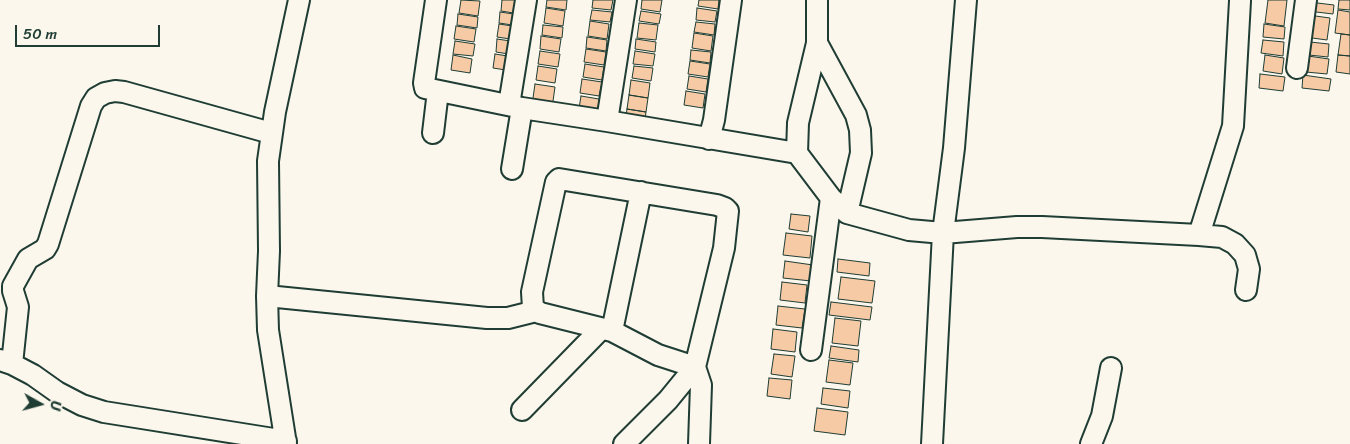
<!DOCTYPE html>
<style>
body{margin:0}
#map{position:relative;width:1350px;height:444px;overflow:hidden;background:#fbf7ec;font-family:Sriracha,sans-serif}
canvas{display:block}
.north{position:absolute;left:15px;top:379px;width:50px;height:50px;-webkit-text-stroke:4px #fbf7ec;paint-order:stroke;rotate:97deg;font-size:14px;font-weight:700;line-height:20px;text-align:center;color:#1f3d34}
.north::after{content:'';display:block;margin:auto;width:18px;height:22px;background:#1f3d34;clip-path:polygon(50% 0,100% 100%,50% 72%,0 100%)}
.scale{position:absolute;left:15px;top:25px;width:145px;height:22px;box-sizing:border-box;border:2px solid #1f3d34;border-top:0;padding-left:6px;font-size:15px;line-height:18px;white-space:nowrap;color:#1f3d34;-webkit-text-stroke:4px #fbf7ec;paint-order:stroke}
</style>
<div id="map">
<canvas width="1350" height="444"></canvas>
<div class="north">U</div>
<div class="scale">50 m</div>
</div>
<script>
const context = document.querySelector('canvas').getContext('2d');
context.lineJoin = 'round';
function fill(path, color) {
  context.fillStyle = color;
  context.fill(path, 'evenodd');
}
function shape(rows) {
  const path = new Path2D();
  for (const r of rows) {
    path.moveTo(r[0], r[1]);
    for (let i = 2; i < r.length; i += 2) path.lineTo(r[i], r[i + 1]);
  }
  return path;
}
function stroke(path, color, width, dash) {
  context.strokeStyle = color;
  context.lineWidth = width;
  context.lineCap = dash ? 'butt' : 'round';
  context.setLineDash(dash || []);
  context.stroke(path);
}
const building = shape([
 [461,0,480,1,478,16,459,13,461,0],
 [502,0,522,0,520,14,501,11,502,0],
 [547,0,567,0,566,10,546,7,547,0],
 [593,0,613,0,611,10,592,8,593,0],
 [642,0,662,0,660,12,641,9,642,0],
 [699,0,719,0,718,9,698,6,699,0],
 [1268,0,1287,0,1284,26,1265,23,1268,0],
 [1339,0,1350,0,1350,10,1338,9,1339,0],
 [1309,2,1334,5,1333,14,1308,11,1309,2],
 [546,8,565,11,563,26,544,23,546,8],
 [697,8,717,11,715,22,696,20,697,8],
 [592,10,612,12,610,22,590,20,592,10],
 [1338,10,1350,12,1350,35,1335,33,1338,10],
 [641,11,661,14,659,24,639,21,641,11],
 [500,12,520,15,519,26,499,23,500,12],
 [458,14,478,17,477,28,457,25,458,14],
 [1308,15,1330,18,1327,40,1305,37,1308,15],
 [590,21,609,24,607,39,588,36,590,21],
 [696,22,715,24,714,35,694,32,696,22],
 [639,23,658,25,656,40,637,38,639,23],
 [499,24,519,27,517,40,497,37,499,24],
 [1264,24,1285,27,1284,39,1263,37,1264,24],
 [543,25,563,27,562,38,542,35,543,25],
 [456,26,476,29,474,42,454,39,456,26],
 [694,33,713,36,711,51,692,48,694,33],
 [1341,34,1350,35,1350,56,1338,55,1341,34],
 [541,36,561,39,559,52,540,49,541,36],
 [587,37,607,40,606,51,586,48,587,37],
 [497,39,517,42,515,55,496,52,497,39],
 [636,39,656,42,655,52,635,49,636,39],
 [1263,40,1284,42,1283,56,1261,53,1263,40],
 [455,41,475,44,473,56,453,54,455,41],
 [1310,42,1329,44,1328,57,1309,55,1310,42],
 [586,49,606,52,604,65,584,62,586,49],
 [691,50,711,52,710,63,690,60,691,50],
 [540,51,560,54,558,67,538,64,540,51],
 [635,51,655,54,653,66,633,64,635,51],
 [495,54,514,57,512,71,493,68,495,54],
 [453,55,472,59,470,73,451,70,453,55],
 [1265,55,1284,58,1282,74,1263,71,1265,55],
 [1338,55,1350,56,1350,74,1336,72,1338,55],
 [1308,56,1329,59,1327,74,1306,72,1308,56],
 [690,61,710,64,708,77,688,74,690,61],
 [585,64,604,67,602,80,583,77,585,64],
 [538,66,557,69,555,83,536,80,538,66],
 [634,66,653,68,651,81,632,78,634,66],
 [1260,74,1285,77,1283,91,1259,88,1260,74],
 [1303,75,1331,79,1329,91,1302,88,1303,75],
 [689,76,708,79,706,92,687,89,689,76],
 [582,79,602,82,599,96,580,93,582,79],
 [631,80,650,83,648,98,629,95,631,80],
 [535,84,555,87,552,108,532,105,535,84],
 [686,91,705,94,703,108,684,105,686,91],
 [629,95,648,98,646,112,627,109,629,95],
 [581,96,599,99,597,117,578,115,581,96],
 [627,109,646,112,644,126,625,123,627,109],
 [791,214,810,216,808,232,789,229,791,214],
 [786,233,812,236,810,258,783,255,786,233],
 [838,259,870,263,869,276,837,272,838,259],
 [785,261,813,265,811,281,783,278,785,261],
 [841,277,875,281,872,303,838,299,841,277],
 [782,282,807,285,805,303,780,300,782,282],
 [831,302,872,307,870,320,829,315,831,302],
 [778,306,805,309,802,328,776,325,778,306],
 [835,318,861,321,858,346,832,343,835,318],
 [773,329,797,332,795,352,771,349,773,329],
 [831,346,859,350,858,362,829,358,831,346],
 [774,354,795,356,792,377,771,374,774,354],
 [829,360,853,363,850,385,826,382,829,360],
 [769,378,792,380,790,399,767,396,769,378],
 [823,388,850,391,848,408,821,404,823,388],
 [817,408,848,412,845,435,814,431,817,408]
]);
fill(building, '#f7caa6');
stroke(building, '#1f3d34', 1);
const minor = shape([
 [436,0,424,83,425,88,522,108,607,121,797,153,831,198,847,213,909,230,943,233,1017,227,1042,227,1199,235,1233,126,1240,1],
 [817,43,856,115,860,130,861,153,847,213],
 [1297,68,1306,0],
 [509,105,526,0],
 [607,121,626,0],
 [433,133,438,91],
 [709,139,714,120,731,0],
 [797,153,798,123,817,43,817,0],
 [512,169,522,108],
 [1199,235,1222,237,1235,244,1245,255,1249,269,1246,290],
 [267,296,487,318,508,318,536,311],
 [612,331,641,192],
 [811,350,831,198],
 [0,360,12,364,33,375,57,392,82,405,104,412,286,441],
 [12,364,18,307,13,291,13,286,28,259,45,249,48,244,91,106,96,98,105,93,115,91,124,92,271,133],
 [522,410,601,329],
 [286,444,268,330,267,296,269,251,268,161,275,112,299,0],
 [624,444,668,400,695,367,724,248,728,211,725,208,717,205,559,179,556,182,532,292,533,308,540,313,612,331,658,355,695,367,701,385,699,444],
 [932,444,943,233,954,148,966,0],
 [1091,444,1102,416,1111,368]
]);
stroke(minor, '#1f3d34', 24);
stroke(minor, '#fbf7ec', 20);
</script>
